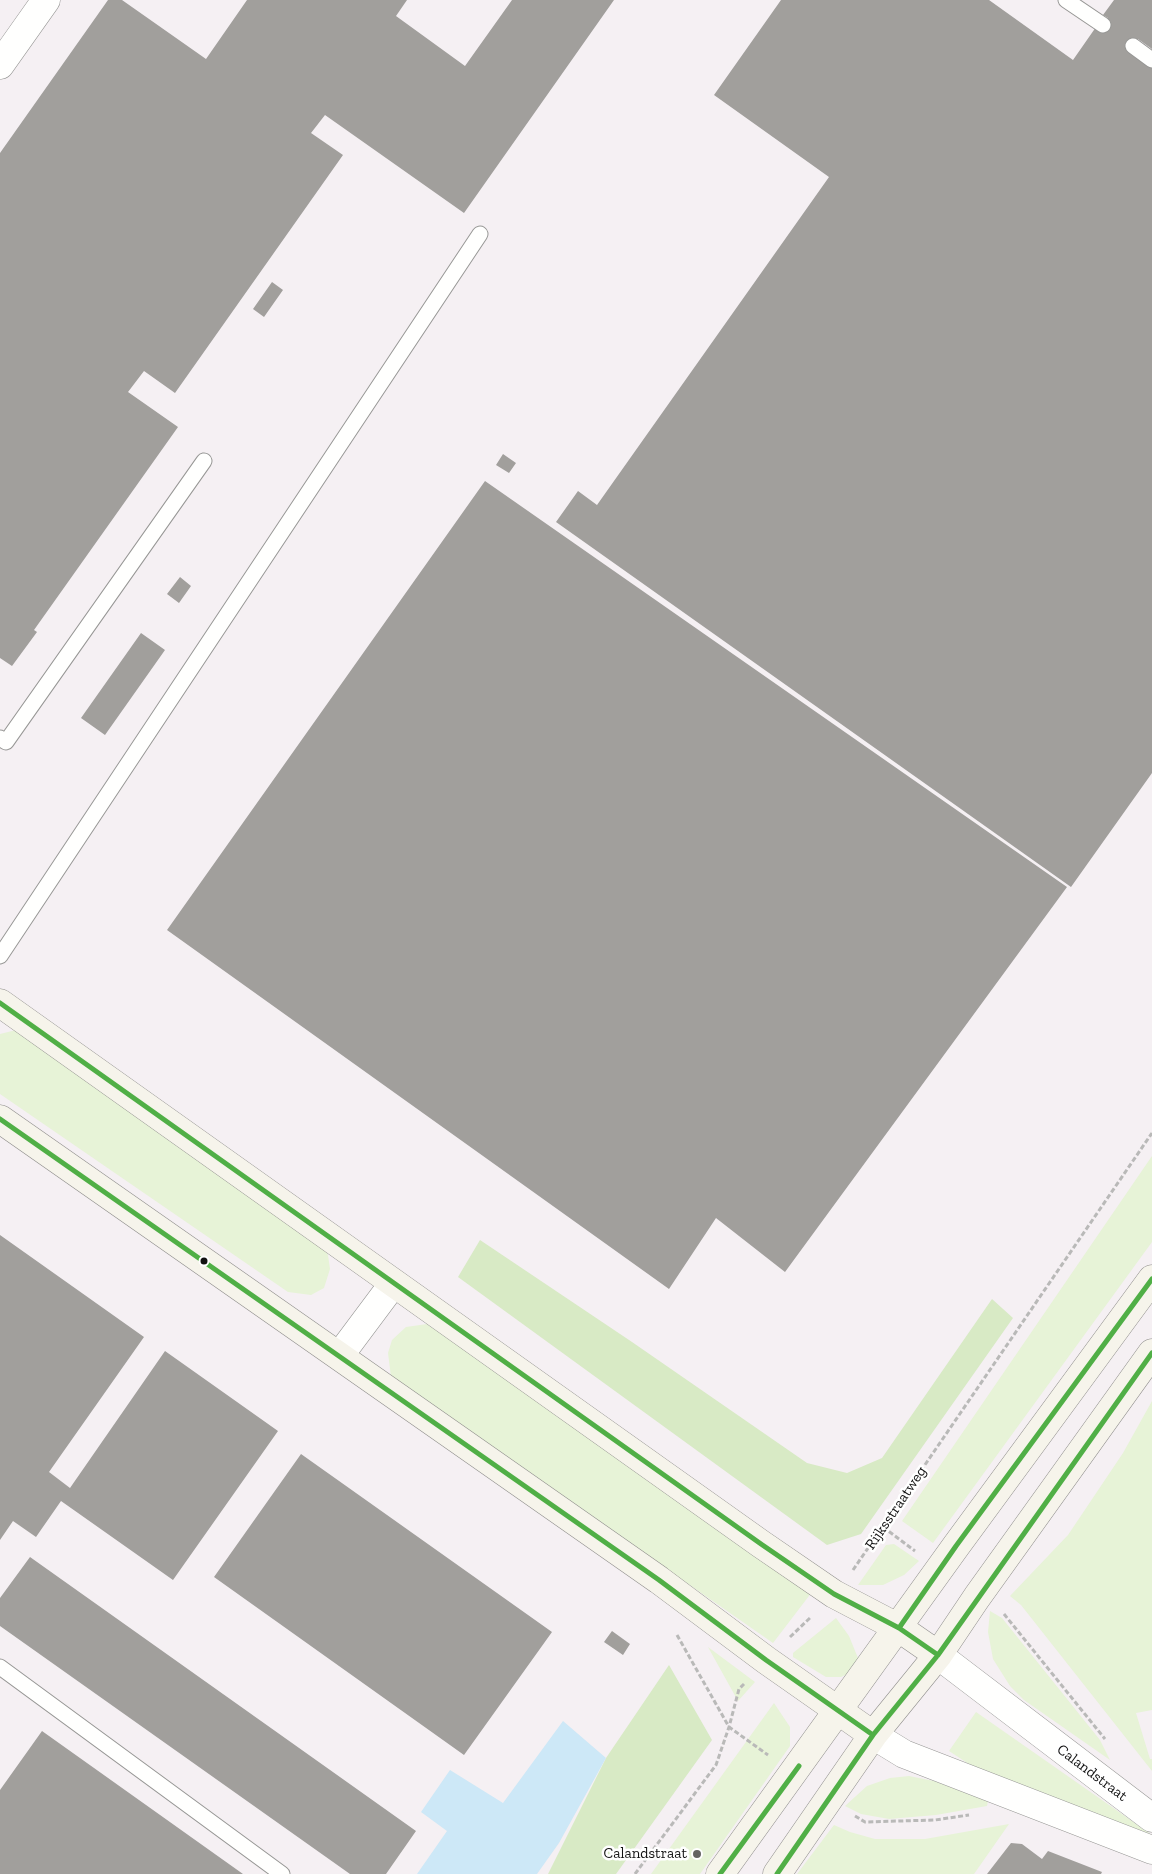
<!DOCTYPE html>
<style>
body{margin:0}
canvas{display:block;background:#fdfcf7}
</style>
<canvas width="1152" height="1874"></canvas>
<script>
const context = document.querySelector('canvas').getContext('2d');
context.lineJoin = 'round';
function fill(path, color) {
  context.fillStyle = color;
  context.fill(path, 'evenodd');
}
function shape(rows) {
  const path = new Path2D();
  for (const r of rows) {
    path.moveTo(r[0], r[1]);
    for (let i = 2; i < r.length; i += 2) path.lineTo(r[i], r[i + 1]);
  }
  return path;
}
function stroke(path, color, width, dash) {
  context.strokeStyle = color;
  context.lineWidth = width;
  context.lineCap = dash ? 'butt' : 'round';
  context.setLineDash(dash || []);
  context.stroke(path);
}
function drawText(font, color, halo, rows, align = 'center') {
  context.font = font + ' "Zilla Slab",serif';
  context.lineWidth = 5;
  context.setLineDash([]);
  context.textBaseline = 'middle';
  context.strokeStyle = halo;
  context.fillStyle = color;
  for (const [text, x, y, turn = 0] of rows) {
    context.save();
    context.translate(x, y);
    context.rotate((+turn || 0) * Math.PI / 180);
    context.textAlign = isNaN(turn) ? turn : align;
    if (halo) context.strokeText(text, 0, 0);
    context.fillText(text, 0, 0);
    context.restore();
  }
}
fill(shape([
 [0,0,1152,0,1152,1874,0,1874]
]), '#f5f0f3');
fill(shape([
 [20,1029,316,1233,328,1255,330,1269,324,1288,311,1295,288,1292,0,1094,0,1034],
 [1152,1156,1152,1242,933,1543,902,1521],
 [427,1324,812,1592,773,1643,391,1377,388,1353,392,1340,406,1327],
 [1152,1401,1152,1710,1136,1713,1150,1759,1152,1759,1152,1771,1021,1605,1010,1596,1068,1535,1123,1453],
 [894,1544,919,1561,904,1575,883,1585,858,1585,886,1545],
 [990,1611,1002,1618,1100,1740,1110,1760,1024,1700,1010,1686,993,1659,988,1632],
 [836,1618,849,1636,860,1663,856,1670,841,1677,826,1677,793,1657,793,1653],
 [708,1647,755,1682,738,1701],
 [774,1703,790,1727,790,1746,700,1874,651,1874],
 [976,1712,1152,1835,1152,1839,1001,1785,949,1751],
 [909,1776,934,1781,988,1801,987,1806,936,1815,889,1819,861,1814,845,1806,867,1786,890,1778],
 [1009,1824,974,1874,797,1874,834,1825,850,1832,875,1839,925,1839]
]), '#e7f3d7');
fill(shape([
 [480,1240,632,1342,807,1463,847,1473,882,1458,992,1299,1013,1318,861,1534,827,1545,458,1277],
 [669,1665,712,1740,616,1874,548,1874,606,1758]
]), '#d8eac5');
fill(shape([
 [563,1721,606,1758,559,1843,537,1874,417,1874,447,1831,421,1812,450,1770,503,1803]
]), '#cde8f7');
fill(shape([
 [108,0,122,0,206,59,247,0,407,0,396,16,465,66,512,0,614,0,464,213,325,115,311,133,343,155,175,393,144,371,128,392,178,427,34,630,37,632,12,666,0,658,0,153],
 [781,0,989,0,1073,60,1096,27,1100,30,1108,18,1103,15,1114,0,1152,0,1152,49,1138,39,1129,51,1152,67,1152,773,1071,887,556,522,578,491,597,505,829,177,714,95],
 [272,282,283,290,264,317,253,309],
 [503,454,516,463,509,473,496,465],
 [485,481,1067,887,785,1272,716,1218,669,1289,167,930],
 [180,577,191,586,179,603,167,594],
 [141,633,165,650,105,735,81,718],
 [0,1235,144,1337,49,1472,70,1488,165,1351,278,1431,173,1580,61,1501,36,1537,13,1521,0,1540],
 [301,1454,552,1632,464,1755,214,1577],
 [30,1557,416,1831,386,1874,350,1874,0,1626,0,1598],
 [612,1631,630,1644,623,1655,604,1642],
 [42,1731,243,1874,0,1874,0,1790],
 [1011,1843,1022,1844,1042,1859,1048,1851,1102,1872,1101,1874,987,1874]
]), '#a19f9c');
const lane = shape([
 [1066,0,1103,25],
 [1133,46,1152,60],
 [0,738,6,742,204,461],
 [0,956,480,234],
 [0,1667,282,1874]
]);
const street = shape([
 [0,65,46,0],
 [340,1355,393,1284],
 [938,1655,1152,1818],
 [873,1735,904,1754,1152,1850]
]);
const secondary = shape([
 [0,1003,761,1544,834,1594,899,1628,938,1655],
 [0,1119,659,1580,766,1660,873,1735],
 [720,1874,956,1546,1152,1279],
 [777,1874,873,1735,938,1655,977,1597,1152,1353]
]);
stroke(lane, '#979795', 17);
stroke(street, '#979795', 29);
stroke(secondary, '#8e8d8b', 29);
stroke(shape([
 [883,1527,915,1551],
 [853,1570,1152,1133],
 [1004,1614,1105,1739],
 [677,1635,729,1727,768,1755],
 [790,1637,811,1617],
 [855,1816,865,1822,935,1820,969,1815],
 [635,1874,716,1765,729,1727,739,1689,744,1684]
]), '#b9b9b8', 3, [5, 2.5]);
stroke(lane, '#fffffe', 15);
stroke(street, '#fffffe', 28);
stroke(secondary, '#f6f4eb', 28);
stroke(shape([
 [0,1003,761,1544,834,1594,899,1628,938,1655],
 [0,1119,659,1580,766,1660,873,1735],
 [899,1628,956,1546,1152,1279],
 [720,1874,799,1766],
 [777,1874,873,1735,938,1655,1152,1353]
]), '#50af46', 5);
for (const [x, y, r, color] of [
 [204,1261,4.5,"#111"],
 [697,1854,5,"#646362"]
]) {
  const dot = new Path2D();
  dot.arc(x, y, r, 0, 2 * Math.PI);
  context.fillStyle = color;
  context.fill(dot);
  stroke(dot, '#fff', 2);
}
drawText('15px', '#111', '#fff', [
 ["Rijksstraatweg",896,1508,-56],
 ["Calandstraat",1092,1773,37]
]);
drawText('15px', '#111', '#fff', [
 ["Calandstraat",687,1854]
], 'right');
</script>
